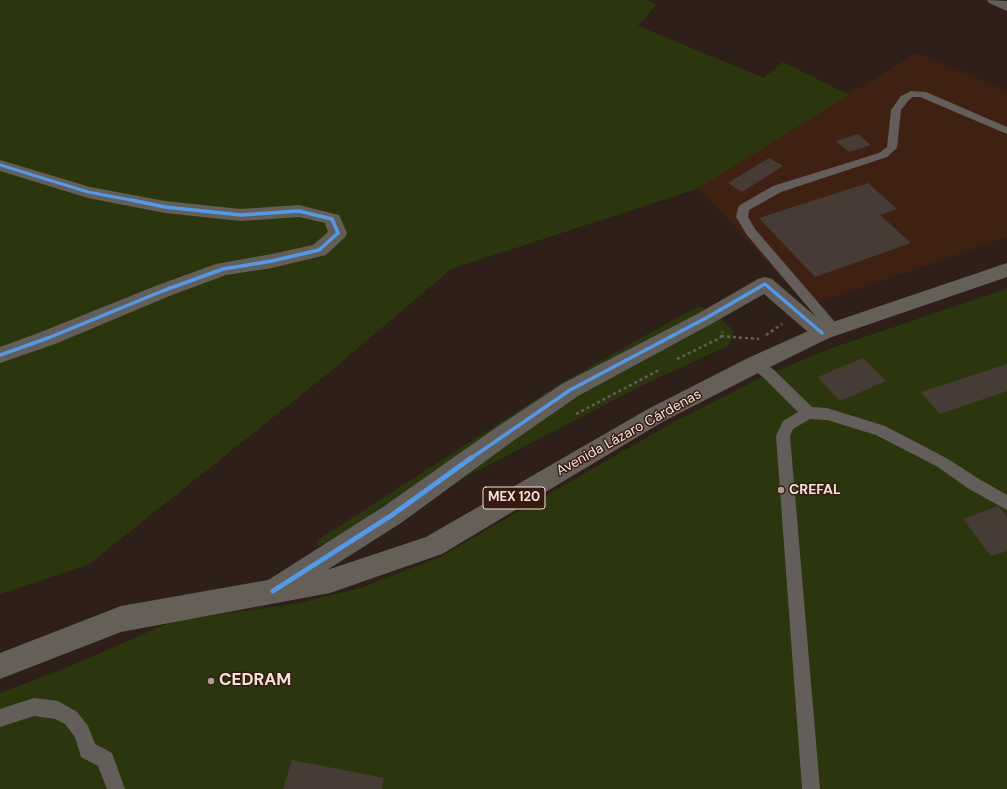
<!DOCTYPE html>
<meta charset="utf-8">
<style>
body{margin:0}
canvas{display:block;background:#2e2018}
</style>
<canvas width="1007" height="789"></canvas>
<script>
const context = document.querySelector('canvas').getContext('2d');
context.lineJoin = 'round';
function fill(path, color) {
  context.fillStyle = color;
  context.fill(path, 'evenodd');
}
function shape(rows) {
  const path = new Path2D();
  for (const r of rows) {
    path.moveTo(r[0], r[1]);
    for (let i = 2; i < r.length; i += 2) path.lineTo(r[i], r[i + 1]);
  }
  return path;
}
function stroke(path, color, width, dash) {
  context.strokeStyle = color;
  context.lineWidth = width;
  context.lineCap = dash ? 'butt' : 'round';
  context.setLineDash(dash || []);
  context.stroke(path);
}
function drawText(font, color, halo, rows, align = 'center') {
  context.font = font + ' "DM Sans",sans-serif';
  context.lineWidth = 3;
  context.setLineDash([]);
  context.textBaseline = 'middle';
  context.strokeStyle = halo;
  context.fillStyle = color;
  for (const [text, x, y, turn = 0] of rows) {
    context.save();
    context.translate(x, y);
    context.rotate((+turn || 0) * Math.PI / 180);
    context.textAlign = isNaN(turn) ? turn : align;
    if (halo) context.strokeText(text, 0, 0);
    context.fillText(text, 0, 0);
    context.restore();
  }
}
fill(shape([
 [916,53,1007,91,1007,237,808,306,699,188]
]), '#3f2113');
fill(shape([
 [0,0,648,0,656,5,638,26,764,78,783,62,849,95,699,188,451,269,326,375,89,564,0,594],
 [1007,289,1007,789,0,789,0,693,64,669,173,621,295,604,361,588,440,557,672,423,769,374,832,348],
 [699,307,708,309,732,329,733,337,729,345,641,386,392,515,319,546,316,541,563,382,691,310]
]), '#2c360e');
fill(shape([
 [858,134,871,145,849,152,836,141],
 [769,158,783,166,742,192,728,183],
 [868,183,897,209,880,215,911,243,815,277,759,218],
 [863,358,886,381,840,401,818,377],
 [1007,364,1007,391,940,414,921,392],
 [998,506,1007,517,1007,551,991,556,963,519],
 [292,760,384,778,382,789,283,789]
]), '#473b36');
stroke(shape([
 [766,335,782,324],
 [721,336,759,339],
 [677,359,720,338,723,333,722,332],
 [576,414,661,369]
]), '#645c57', 2.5, [3, 3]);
fill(shape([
 [911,91,926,92,1007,127,1007,134,920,97,913,97,909,100,901,110,897,148,887,157,781,192,749,210,748,217,755,229,841,329,839,332,834,334,829,332,747,235,736,217,738,208,740,205,773,186,879,153,887,147,891,110,901,96,911,91],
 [756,359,761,360,774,370,812,407,827,408,885,426,948,459,979,479,1007,495,1007,510,969,489,938,467,876,435,827,420,810,419,793,429,790,436,820,789,802,789,776,436,783,421,798,412,764,378,751,368,749,364,751,360,756,359],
 [34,698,58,701,77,712,88,726,95,744,112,753,125,789,107,789,98,766,81,757,75,737,65,724,55,719,34,716,0,727,0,709,34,698]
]), '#635e59');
fill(shape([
 [987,0,1007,1,1007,11,989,3,987,0],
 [0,160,90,187,165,201,241,209,299,205,339,215,347,233,345,237,326,255,272,268,226,275,172,295,55,344,0,363,0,347,41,332,158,285,216,264,272,254,313,245,328,232,325,223,299,217,241,221,165,213,88,198,0,171,0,160],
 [765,277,772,279,829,328,832,333,829,338,822,341,815,338,764,294,713,323,578,396,513,441,401,523,283,598,274,602,265,598,261,590,265,582,383,507,497,427,562,384,699,313,758,279,765,277]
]), '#635e59');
fill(shape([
 [1007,263,1007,277,829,338,764,370,664,421,442,554,330,593,121,632,0,679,0,653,121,606,330,569,426,537,648,409,748,358,815,328,1007,263]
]), '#655f58');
stroke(shape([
 [0,165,88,192,136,201]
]), '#5399e6', 3);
stroke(shape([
 [0,355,48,338,165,290,223,269,272,261,319,250,338,233,332,219,299,211,241,215,165,207,131,200],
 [470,459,570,390,706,318,765,284,822,333]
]), '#5399e6', 3.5);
stroke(shape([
 [273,591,392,515,471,458]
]), '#5399e6', 5);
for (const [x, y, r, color] of [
 [781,490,4,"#af9e96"],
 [211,681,4,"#af9e96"]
]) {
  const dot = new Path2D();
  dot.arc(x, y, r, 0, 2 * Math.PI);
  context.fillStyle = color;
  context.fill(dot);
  stroke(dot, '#361c10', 1.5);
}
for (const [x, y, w] of [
 [514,498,62]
]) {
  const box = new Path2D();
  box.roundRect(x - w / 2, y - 11, w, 22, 3);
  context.fillStyle = '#361c10';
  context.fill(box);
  stroke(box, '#f4e2da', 1);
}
drawText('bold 13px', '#f4e2da', null, [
 ["MEX 120",514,498]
]);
drawText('14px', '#f4e2da', '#361c10', [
 ["Avenida Lázaro Cárdenas",629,433,-29]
]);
drawText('bold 14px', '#f4e2da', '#361c10', [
 ["CREFAL",789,490]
], 'left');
drawText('bold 17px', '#f4e2da', '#361c10', [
 ["CEDRAM",219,681]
], 'left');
</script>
